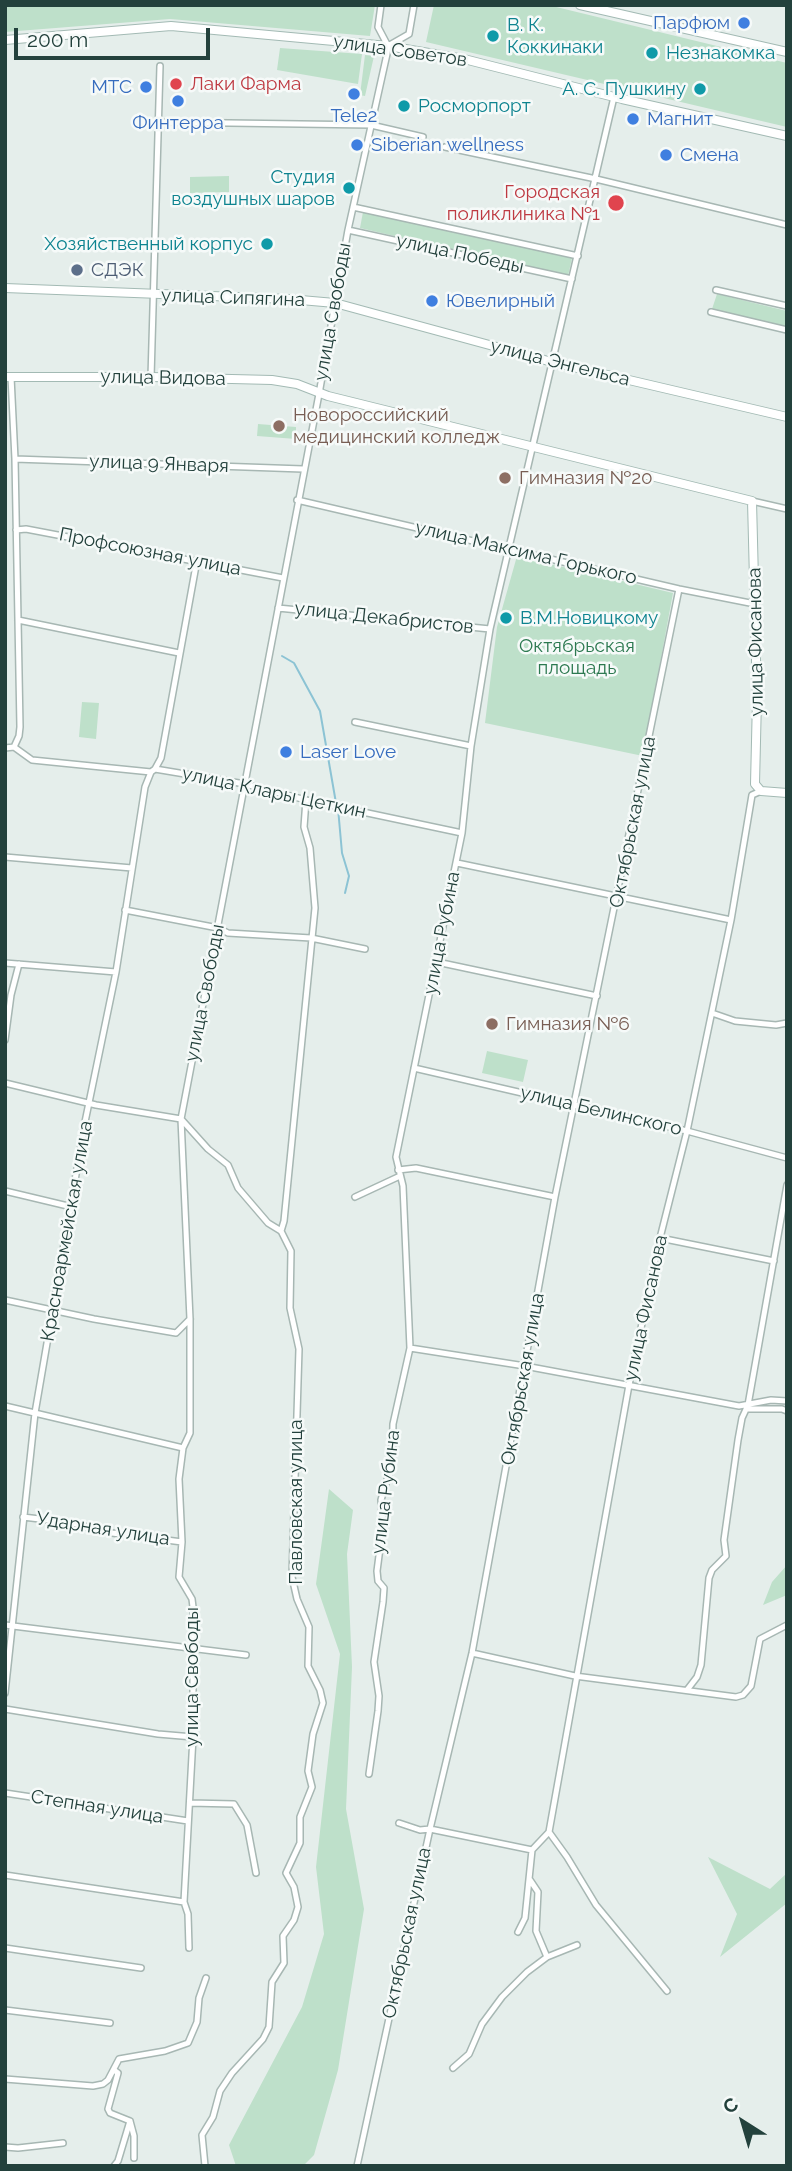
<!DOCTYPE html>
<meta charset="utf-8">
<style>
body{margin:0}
#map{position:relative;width:792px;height:2171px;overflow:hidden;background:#e5eeeb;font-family:Raleway,sans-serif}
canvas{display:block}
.frame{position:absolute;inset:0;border:7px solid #23413c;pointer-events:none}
.north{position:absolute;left:708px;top:2087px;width:70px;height:70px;-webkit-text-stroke:5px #f6faf9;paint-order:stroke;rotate:323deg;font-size:19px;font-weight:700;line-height:28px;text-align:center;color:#23413c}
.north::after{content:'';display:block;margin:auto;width:24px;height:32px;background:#23413c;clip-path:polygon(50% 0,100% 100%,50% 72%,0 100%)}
.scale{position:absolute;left:14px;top:28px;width:196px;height:32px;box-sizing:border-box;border:4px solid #23413c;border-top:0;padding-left:9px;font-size:21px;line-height:24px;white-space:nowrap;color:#23413c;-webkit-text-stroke:5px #f6faf9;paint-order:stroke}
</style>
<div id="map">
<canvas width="792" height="2171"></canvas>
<div class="frame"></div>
<div class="north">С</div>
<div class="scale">200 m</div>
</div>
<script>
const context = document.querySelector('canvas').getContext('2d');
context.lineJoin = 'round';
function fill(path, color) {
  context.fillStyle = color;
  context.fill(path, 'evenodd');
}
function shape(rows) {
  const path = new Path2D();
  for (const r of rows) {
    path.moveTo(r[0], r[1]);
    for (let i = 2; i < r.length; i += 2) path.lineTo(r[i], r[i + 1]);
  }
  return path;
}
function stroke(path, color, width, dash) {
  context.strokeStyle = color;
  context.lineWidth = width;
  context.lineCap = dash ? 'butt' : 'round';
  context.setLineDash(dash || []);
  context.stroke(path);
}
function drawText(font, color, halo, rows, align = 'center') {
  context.font = font + ' Raleway,sans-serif';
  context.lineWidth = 5;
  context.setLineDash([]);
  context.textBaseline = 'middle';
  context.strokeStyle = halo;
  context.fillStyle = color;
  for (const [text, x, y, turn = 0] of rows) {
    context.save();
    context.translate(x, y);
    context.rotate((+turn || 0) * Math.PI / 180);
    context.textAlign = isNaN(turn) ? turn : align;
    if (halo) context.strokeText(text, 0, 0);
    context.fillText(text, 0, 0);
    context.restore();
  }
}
fill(shape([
 [5,5,375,5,370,36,170,19,5,32],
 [434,5,548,5,787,63,787,127,426,42],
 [280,48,362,54,358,84,277,70],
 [365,55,374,56,365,96,360,95],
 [229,176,229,192,190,193,190,177],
 [363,212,572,258,568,276,360,228],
 [717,294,787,311,787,327,712,309],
 [258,424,296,427,296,439,257,436],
 [517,556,673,593,643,756,485,723,497,627],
 [82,702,99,703,96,739,79,737],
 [487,1051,528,1060,523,1082,482,1073],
 [329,1489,353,1510,347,1554,352,1667,346,1809,364,1909,338,2070,314,2155,303,2166,236,2166,229,2145,302,2007,324,1934,316,1867,340,1654,316,1584],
 [787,1565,787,1595,763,1605,772,1582],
 [708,1857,770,1889,787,1873,787,1903,720,1957,737,1914]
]), '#bee0ca');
stroke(shape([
 [282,656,294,663,320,711,336,803],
 [338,808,342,853,349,876,345,893]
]), '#8cc3d4', 2);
const street = shape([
 [388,46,409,34,414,5],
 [158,122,371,125,423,137],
 [445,147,596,179,787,225],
 [353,207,578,256],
 [348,230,572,279],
 [716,290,787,306],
 [711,312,787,330],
 [11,377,15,459,20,727,19,736,14,747],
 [151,377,160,66],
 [15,459,303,469],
 [297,500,679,589,755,604],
 [752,501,787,509],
 [16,530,26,529,283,578],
 [278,608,490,629],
 [18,620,179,653],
 [355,722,471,746],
 [5,748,14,747,32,760,151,772,155,769,245,784,306,800,462,833],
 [155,769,161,758,197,560],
 [5,857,132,868],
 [457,863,731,920],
 [125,910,218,928,228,933,311,938,365,949],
 [437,962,597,996],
 [5,963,116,972],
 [712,1013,735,1021,776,1025,787,1023],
 [5,1040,11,995,19,964],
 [414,1068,687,1131,787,1158],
 [5,1083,96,1105,181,1119],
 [181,1119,208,1149,228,1165,238,1188,268,1223,281,1231],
 [398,1170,416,1168,555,1197],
 [5,1191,72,1207],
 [355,1197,400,1176],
 [660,1238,774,1261],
 [5,1300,94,1319,176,1333,190,1319],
 [410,1348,525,1366,739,1406,771,1400,787,1401],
 [5,1406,183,1448],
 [746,1409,782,1409,787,1411],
 [23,1517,73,1523,112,1533,182,1542],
 [5,1625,246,1655],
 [472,1653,575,1676,736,1697,743,1695,751,1686,760,1639,787,1625],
 [687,1690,697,1677,701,1665,709,1578,712,1570,726,1556,724,1540,738,1440,742,1418,748,1405,787,1185],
 [5,1693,35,1413,85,1122,116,972,145,787,151,772],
 [5,1709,158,1734,193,1737],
 [369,1774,378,1711,379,1696,374,1662,383,1602,384,1588,378,1581,377,1571,383,1525,381,1500,392,1463,393,1424,410,1348,403,1186,396,1157,462,833,471,746,490,629,614,97],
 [5,1793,188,1821],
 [190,1803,234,1804,247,1825,256,1873],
 [399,1823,420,1830,430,1829,532,1850],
 [549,1832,567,1857,596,1905,667,1991],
 [5,1875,184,1902],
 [530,1880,538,1892,536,1931,547,1957],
 [518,1932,525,1918,532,1850,549,1832,629,1385,660,1238,687,1131,731,920,752,795,761,791],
 [5,1948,141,1968],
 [189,1948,188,1914,184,1902,193,1737,193,1607,192,1599,179,1577,182,1542,179,1479,183,1448,190,1433,190,1319,181,1119,319,394,348,230,387,54,388,46,378,27,381,5],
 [5,2010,110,2023],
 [453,2068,469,2054,482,2024,502,1997,527,1972,547,1957,577,1945],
 [114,2070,118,2073,108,2109,110,2113,130,2121,134,2136,134,2158],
 [5,2079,93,2086,103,2084,108,2080,119,2059,165,2051,188,2043,197,2022,199,1998,206,1978],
 [5,2147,18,2148,63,2143],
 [114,2166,118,2161,130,2121],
 [205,2166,202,2135,213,2117,220,2091,232,2073,263,2039,269,2027,272,1982,284,1963,283,1936,294,1920,298,1907,294,1887,286,1873,300,1843,300,1817,312,1787,308,1771,313,1734,323,1703,320,1690,308,1666,309,1627,297,1599,292,1577,299,1349,290,1308,291,1251,281,1231,284,1221,315,908,310,848,304,827,306,800],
 [357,2166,430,1829,472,1653,555,1197,679,589]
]);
const secondary = shape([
 [580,5,787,52],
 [5,40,171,26,388,46,464,59,622,99,787,136],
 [5,288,289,299,335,303,552,362,787,417],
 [5,377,151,377,272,380,297,384,328,396,752,501,757,699,755,784,761,791,787,793]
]);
stroke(street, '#a7b7b3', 8);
stroke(secondary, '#a3bab4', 10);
stroke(street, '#fff', 5);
stroke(secondary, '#fff', 8);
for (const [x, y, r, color] of [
 [744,23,7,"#3f7fe0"],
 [493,36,7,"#0f9aa8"],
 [652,53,7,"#0f9aa8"],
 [176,84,7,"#e0444e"],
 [146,87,7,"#3f7fe0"],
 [700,89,7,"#0f9aa8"],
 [354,94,7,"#3f7fe0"],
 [178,101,7,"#3f7fe0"],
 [404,106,7,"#0f9aa8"],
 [633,119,7,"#3f7fe0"],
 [357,145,7,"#3f7fe0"],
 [666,155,7,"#3f7fe0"],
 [349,188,7,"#0f9aa8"],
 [616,203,9,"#e0444e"],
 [267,244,7,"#0f9aa8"],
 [77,270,7,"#5c6f8a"],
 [432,301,7,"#3f7fe0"],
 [279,426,7,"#8d6e63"],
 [505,478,7,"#8d6e63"],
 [506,618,7,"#0f9aa8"],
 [286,752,7,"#3f7fe0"],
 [492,1024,7,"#8d6e63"]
]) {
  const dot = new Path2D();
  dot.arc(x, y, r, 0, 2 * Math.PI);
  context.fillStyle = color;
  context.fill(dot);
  stroke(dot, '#f6faf9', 2.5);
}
drawText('19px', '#366cbe', '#f6faf9', [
 ["Парфюм",730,23,"right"],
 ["МТС",132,87,"right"],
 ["Tele2",354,116,"center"],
 ["Магнит",647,119],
 ["Финтерра",178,123,"center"],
 ["Siberian wellness",371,145],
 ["Смена",680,155],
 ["Ювелирный",446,301],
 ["Laser Love",300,752]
], 'left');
drawText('19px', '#0d838f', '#f6faf9', [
 ["В. К.",507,25],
 ["Коккинаки",507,47],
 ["Незнакомка",666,53],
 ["А. С. Пушкину",686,89,"right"],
 ["Росморпорт",418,106],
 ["Студия",335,177,"right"],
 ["воздушных шаров",335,199,"right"],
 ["Хозяйственный корпус",253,244,"right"],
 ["В.М.Новицкому",520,618]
], 'left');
drawText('19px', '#23413c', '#f6faf9', [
 ["улица Советов",400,51,8],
 ["улица Победы",460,254,12],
 ["улица Сипягина",233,298,2],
 ["улица Свободы",333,312,-80],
 ["улица Энгельса",560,363,14],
 ["улица Видова",163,378,1],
 ["улица 9 Января",159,464,2],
 ["Профсоюзная улица",150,552,11],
 ["улица Максима Горького",526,553,13],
 ["улица Декабристов",384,618,6],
 ["улица Фисанова",756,642,-91],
 ["улица Клары Цеткин",274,793,12],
 ["Октябрьская улица",633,822,-79],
 ["улица Рубина",442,933,-79],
 ["улица Свободы",205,993,-79],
 ["улица Белинского",601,1111,13],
 ["Красноармейская улица",67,1231,-80],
 ["улица Фисанова",646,1308,-78],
 ["Октябрьская улица",523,1379,-80],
 ["улица Рубина",386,1492,-83],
 ["Павловская улица",296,1502,-90],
 ["Ударная улица",103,1529,9],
 ["улица Свободы",192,1677,-90],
 ["Степная улица",97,1807,9],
 ["Октябрьская улица",407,1933,-78]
]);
drawText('19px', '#be3a42', '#f6faf9', [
 ["Лаки Фарма",190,84],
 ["Городская",600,192,"right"],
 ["поликлиника №1",600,214,"right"]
], 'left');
drawText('19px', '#4e5e75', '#f6faf9', [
 ["СДЭК",91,270]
], 'left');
drawText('19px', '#785e54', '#f6faf9', [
 ["Новороссийский",293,415],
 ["медицинский колледж",293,437],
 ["Гимназия №20",519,478],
 ["Гимназия №6",506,1024]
], 'left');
drawText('19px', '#2c7950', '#f6faf9', [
 ["Октябрьская",577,646],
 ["площадь",577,668]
]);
</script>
